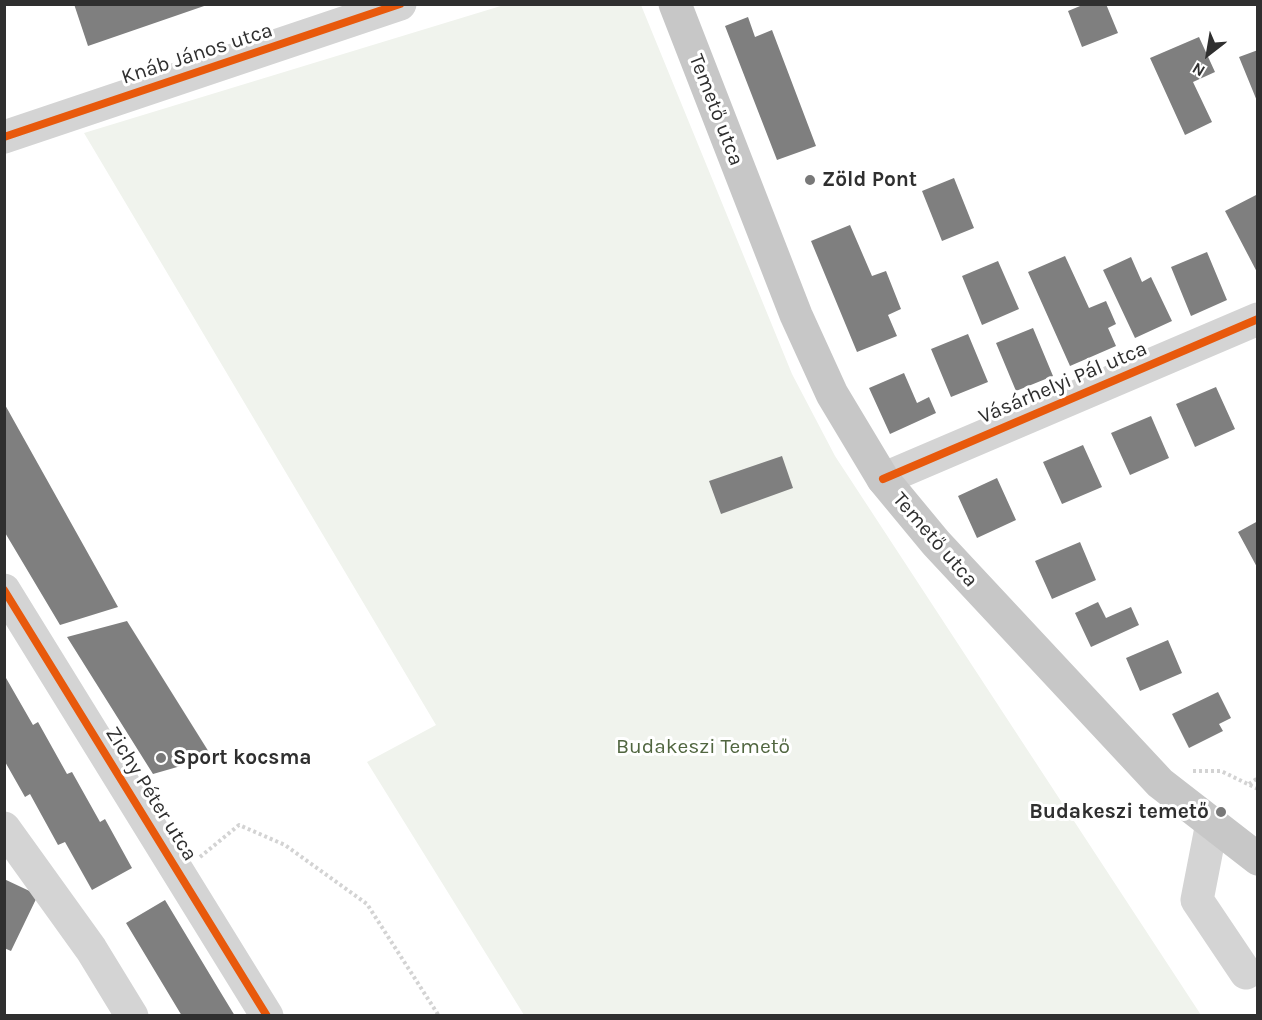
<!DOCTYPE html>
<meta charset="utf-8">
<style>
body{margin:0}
#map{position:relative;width:1262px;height:1020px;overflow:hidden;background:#fff;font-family:Karla,sans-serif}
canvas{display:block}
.frame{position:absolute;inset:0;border:6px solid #2f2f2f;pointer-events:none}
.north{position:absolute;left:1178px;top:24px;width:60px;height:60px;-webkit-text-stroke:4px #fff;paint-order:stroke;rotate:211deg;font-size:16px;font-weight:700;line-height:24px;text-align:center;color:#2f2f2f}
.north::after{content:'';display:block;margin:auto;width:21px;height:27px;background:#2f2f2f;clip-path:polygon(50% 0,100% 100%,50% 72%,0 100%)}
</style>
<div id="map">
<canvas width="1262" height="1020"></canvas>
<div class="frame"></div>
<div class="north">N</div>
</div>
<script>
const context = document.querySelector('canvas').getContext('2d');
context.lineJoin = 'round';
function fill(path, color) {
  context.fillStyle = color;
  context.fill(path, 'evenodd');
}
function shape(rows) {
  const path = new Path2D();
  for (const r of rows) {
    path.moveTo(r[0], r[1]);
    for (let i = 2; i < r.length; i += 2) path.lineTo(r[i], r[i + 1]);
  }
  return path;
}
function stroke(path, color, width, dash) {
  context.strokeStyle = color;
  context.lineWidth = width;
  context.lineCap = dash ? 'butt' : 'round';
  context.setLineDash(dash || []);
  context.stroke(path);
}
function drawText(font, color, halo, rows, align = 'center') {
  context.font = font + ' Karla,sans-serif';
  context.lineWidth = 6;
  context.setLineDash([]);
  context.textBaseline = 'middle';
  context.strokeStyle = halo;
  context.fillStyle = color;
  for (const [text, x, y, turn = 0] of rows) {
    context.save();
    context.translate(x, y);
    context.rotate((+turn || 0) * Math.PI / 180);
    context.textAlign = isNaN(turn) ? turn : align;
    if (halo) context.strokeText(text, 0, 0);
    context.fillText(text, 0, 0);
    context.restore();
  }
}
fill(shape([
 [504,5,641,5,792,374,835,456,1201,1015,524,1015,367,762,436,725,84,133]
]), '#f0f3ed');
fill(shape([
 [74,4,207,4,207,5,88,46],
 [1085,4,1106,4,1118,33,1082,47,1068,11],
 [748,17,755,37,772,30,816,146,777,160,725,26],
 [1199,37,1215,72,1193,82,1212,122,1185,135,1150,58],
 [1258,50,1258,101,1257,101,1239,57],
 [954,178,974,228,942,241,922,191],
 [1258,194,1258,274,1225,211],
 [850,225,872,276,886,271,901,309,888,315,897,336,857,352,811,241],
 [1207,252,1227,300,1191,316,1171,267],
 [1065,256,1089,308,1106,301,1116,324,1108,328,1116,346,1070,366,1028,272],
 [1131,257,1142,282,1151,277,1172,321,1135,338,1103,270],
 [998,261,1019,309,982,325,962,276],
 [1033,328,1053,376,1016,391,996,343],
 [968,334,988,382,951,397,931,349],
 [904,373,917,403,929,397,936,413,890,434,869,388],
 [1216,387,1235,429,1195,447,1176,404],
 [4,403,118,607,60,625,4,531],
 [1151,416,1169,458,1130,475,1111,433],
 [1083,445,1102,487,1062,504,1043,462],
 [782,456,793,488,721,514,709,481],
 [997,478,1016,520,977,538,958,496],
 [1258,521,1258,569,1238,532],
 [1080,542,1096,580,1052,599,1035,561],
 [1098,602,1106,618,1131,607,1139,625,1091,647,1075,613],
 [127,621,212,757,153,774,67,637],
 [1168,640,1182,673,1140,691,1126,658],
 [6,678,33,725,38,722,67,774,72,772,100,822,105,819,132,868,92,890,65,842,58,845,30,794,25,797,4,760],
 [1218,692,1231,718,1219,724,1223,731,1189,748,1172,714],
 [4,879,38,895,11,951,4,948],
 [165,900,221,993,235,1016,182,1016,126,923]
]), '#7f7f7f');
stroke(shape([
 [1193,771,1221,771,1258,789],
 [1249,784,1258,778],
 [200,857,239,825,285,845,367,904,439,1016]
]), '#d3d3d3', 4, [3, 3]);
stroke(shape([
 [4,137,400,4],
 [883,479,1258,319],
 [4,590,267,1016],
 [1212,823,1197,900,1246,973],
 [4,828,91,949,132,1016]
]), '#d4d4d4', 33);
stroke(shape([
 [675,4,796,315,832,394,883,479,936,543,1160,783,1258,859]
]), '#c7c7c7', 33);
stroke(shape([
 [4,137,400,4],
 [883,479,1258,319],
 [4,590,267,1016]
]), '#e8590c', 8);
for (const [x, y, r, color] of [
 [810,180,6,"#787878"],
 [161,758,6,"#787878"],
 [1221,812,6,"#787878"]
]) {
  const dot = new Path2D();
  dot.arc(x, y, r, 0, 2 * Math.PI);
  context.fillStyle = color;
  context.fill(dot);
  stroke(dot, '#fff', 2);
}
drawText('21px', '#2f2f2f', '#fff', [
 ["Knáb János utca",197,54,-18],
 ["Temető utca",716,110,69],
 ["Vásárhelyi Pál utca",1063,383,-23],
 ["Temető utca",935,540,49],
 ["Zichy Péter utca",151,794,58]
]);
drawText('bold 21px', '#2f2f2f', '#fff', [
 ["Zöld Pont",822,180],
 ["Sport kocsma",173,758],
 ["Budakeszi temető",1209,812,"right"]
], 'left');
drawText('21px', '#516640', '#fff', [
 ["Budakeszi Temető",703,747]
]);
</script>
